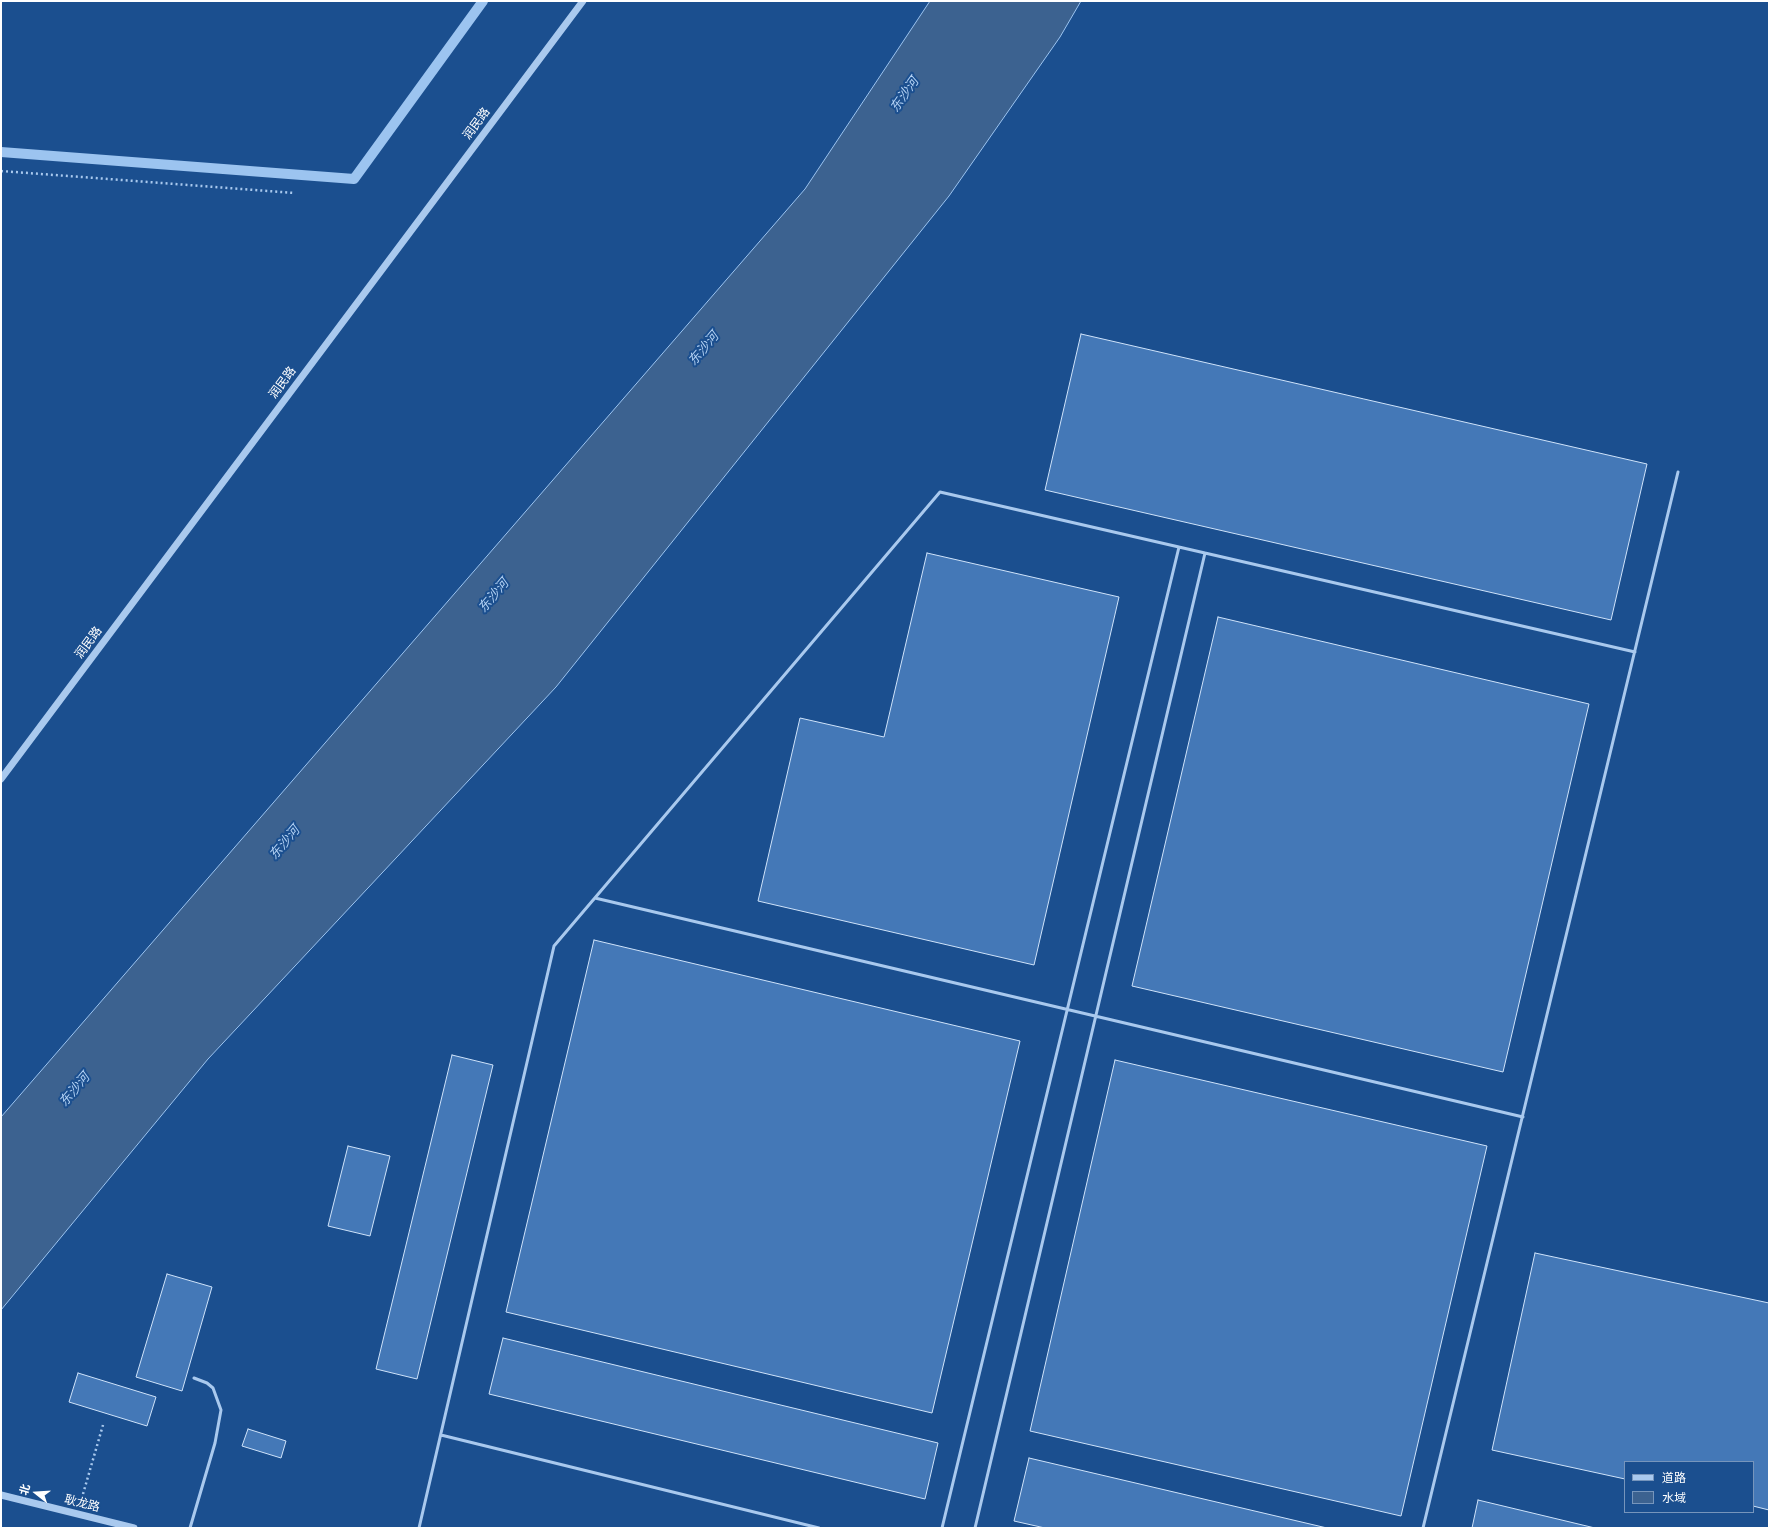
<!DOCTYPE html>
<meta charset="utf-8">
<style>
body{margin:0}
#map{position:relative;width:1770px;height:1529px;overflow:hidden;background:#1b4f8f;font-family:"DM Sans","Noto Sans SC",sans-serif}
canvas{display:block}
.frame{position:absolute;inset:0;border:2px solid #fff;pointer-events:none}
.legend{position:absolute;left:1624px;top:1461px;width:130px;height:52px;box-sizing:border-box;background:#1b4f8f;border:1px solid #7695bc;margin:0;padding:5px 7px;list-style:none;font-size:12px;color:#fff}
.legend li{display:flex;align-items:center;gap:8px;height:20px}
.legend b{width:20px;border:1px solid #7695bc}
.north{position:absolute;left:16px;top:1473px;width:40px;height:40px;-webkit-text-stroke:3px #1b4f8f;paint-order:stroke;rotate:287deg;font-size:11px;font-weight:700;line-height:16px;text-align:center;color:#fff}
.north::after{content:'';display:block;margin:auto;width:14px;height:18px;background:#fff;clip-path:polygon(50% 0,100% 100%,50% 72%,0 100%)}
</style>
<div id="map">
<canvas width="1770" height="1529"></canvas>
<div class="frame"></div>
<ul class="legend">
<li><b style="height:5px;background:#a9c9ee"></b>道路</li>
<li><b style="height:11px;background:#3c6290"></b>水域</li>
</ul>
<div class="north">北</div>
</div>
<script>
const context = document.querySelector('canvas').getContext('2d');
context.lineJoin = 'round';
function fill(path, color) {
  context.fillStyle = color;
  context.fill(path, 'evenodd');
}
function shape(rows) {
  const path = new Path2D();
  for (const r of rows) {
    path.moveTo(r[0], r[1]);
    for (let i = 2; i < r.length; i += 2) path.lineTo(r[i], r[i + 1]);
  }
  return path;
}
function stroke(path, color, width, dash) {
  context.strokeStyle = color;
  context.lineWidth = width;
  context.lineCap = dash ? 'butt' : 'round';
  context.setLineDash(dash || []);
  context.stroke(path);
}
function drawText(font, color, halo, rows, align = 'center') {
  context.font = font + ' "DM Sans","Noto Sans SC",sans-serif';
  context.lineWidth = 4;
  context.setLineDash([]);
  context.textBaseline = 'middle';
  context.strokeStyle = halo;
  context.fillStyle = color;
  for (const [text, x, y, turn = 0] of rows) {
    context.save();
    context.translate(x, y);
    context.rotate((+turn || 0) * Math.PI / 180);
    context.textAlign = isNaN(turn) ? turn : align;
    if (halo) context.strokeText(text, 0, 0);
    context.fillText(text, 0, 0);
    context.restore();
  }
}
const water = shape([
 [930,1,1081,1,1060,37,949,196,556,687,208,1059,1,1310,1,1117,805,189,930,1]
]);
fill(water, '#3c6290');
stroke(water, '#9cc4f0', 1);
stroke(shape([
 [1,152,354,179,483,1]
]), '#9cc4f0', 10);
const building = shape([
 [1081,334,1647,464,1611,620,1045,490,1081,334],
 [927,553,1119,597,1034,965,758,901,800,718,884,737,927,553],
 [1218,617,1589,704,1503,1072,1132,986,1218,617],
 [594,940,1020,1041,932,1413,506,1312,594,940],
 [452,1055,493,1065,417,1379,376,1369,452,1055],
 [1115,1060,1487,1146,1401,1516,1030,1431,1115,1060],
 [348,1146,390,1156,370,1236,328,1226,348,1146],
 [1535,1253,1769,1303,1769,1510,1753,1506,1753,1462,1625,1462,1625,1479,1492,1450,1535,1253],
 [167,1274,212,1287,182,1391,136,1377,167,1274],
 [503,1338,938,1443,925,1499,489,1394,503,1338],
 [78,1373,156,1397,147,1426,69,1402,78,1373],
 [248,1429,286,1441,281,1458,242,1446,248,1429],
 [1029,1458,1327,1528,1045,1528,1014,1521,1029,1458],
 [1478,1500,1595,1528,1472,1528,1478,1500]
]);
fill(building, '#4478b7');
stroke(building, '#cfe3fa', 1);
stroke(shape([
 [1,171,295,193],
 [83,1494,103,1425]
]), '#a9c9ee', 2.5, [2, 3]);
stroke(shape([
 [595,898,1523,1117],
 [441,1435,819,1528],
 [190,1528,215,1443,221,1410,213,1388,207,1383,194,1378],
 [419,1528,554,946,940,492,1635,652],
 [942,1528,1179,547],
 [975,1528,1205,553],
 [1423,1528,1678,472]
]), '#a9c9ee', 3);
stroke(shape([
 [1,779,583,1],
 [1,1495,134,1528]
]), '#a9c9ee', 7);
drawText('12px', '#fff', '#1b4f8f', [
 ["润民路",477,124,-53],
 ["润民路",283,383,-53],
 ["润民路",89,643,-53],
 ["耿龙路",82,1504,14]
]);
drawText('italic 13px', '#b5d3f5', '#1b4f8f', [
 ["东沙河",905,95,-55],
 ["东沙河",704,349,-50],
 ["东沙河",494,596,-50],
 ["东沙河",285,843,-50],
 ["东沙河",75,1090,-50]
]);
</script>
